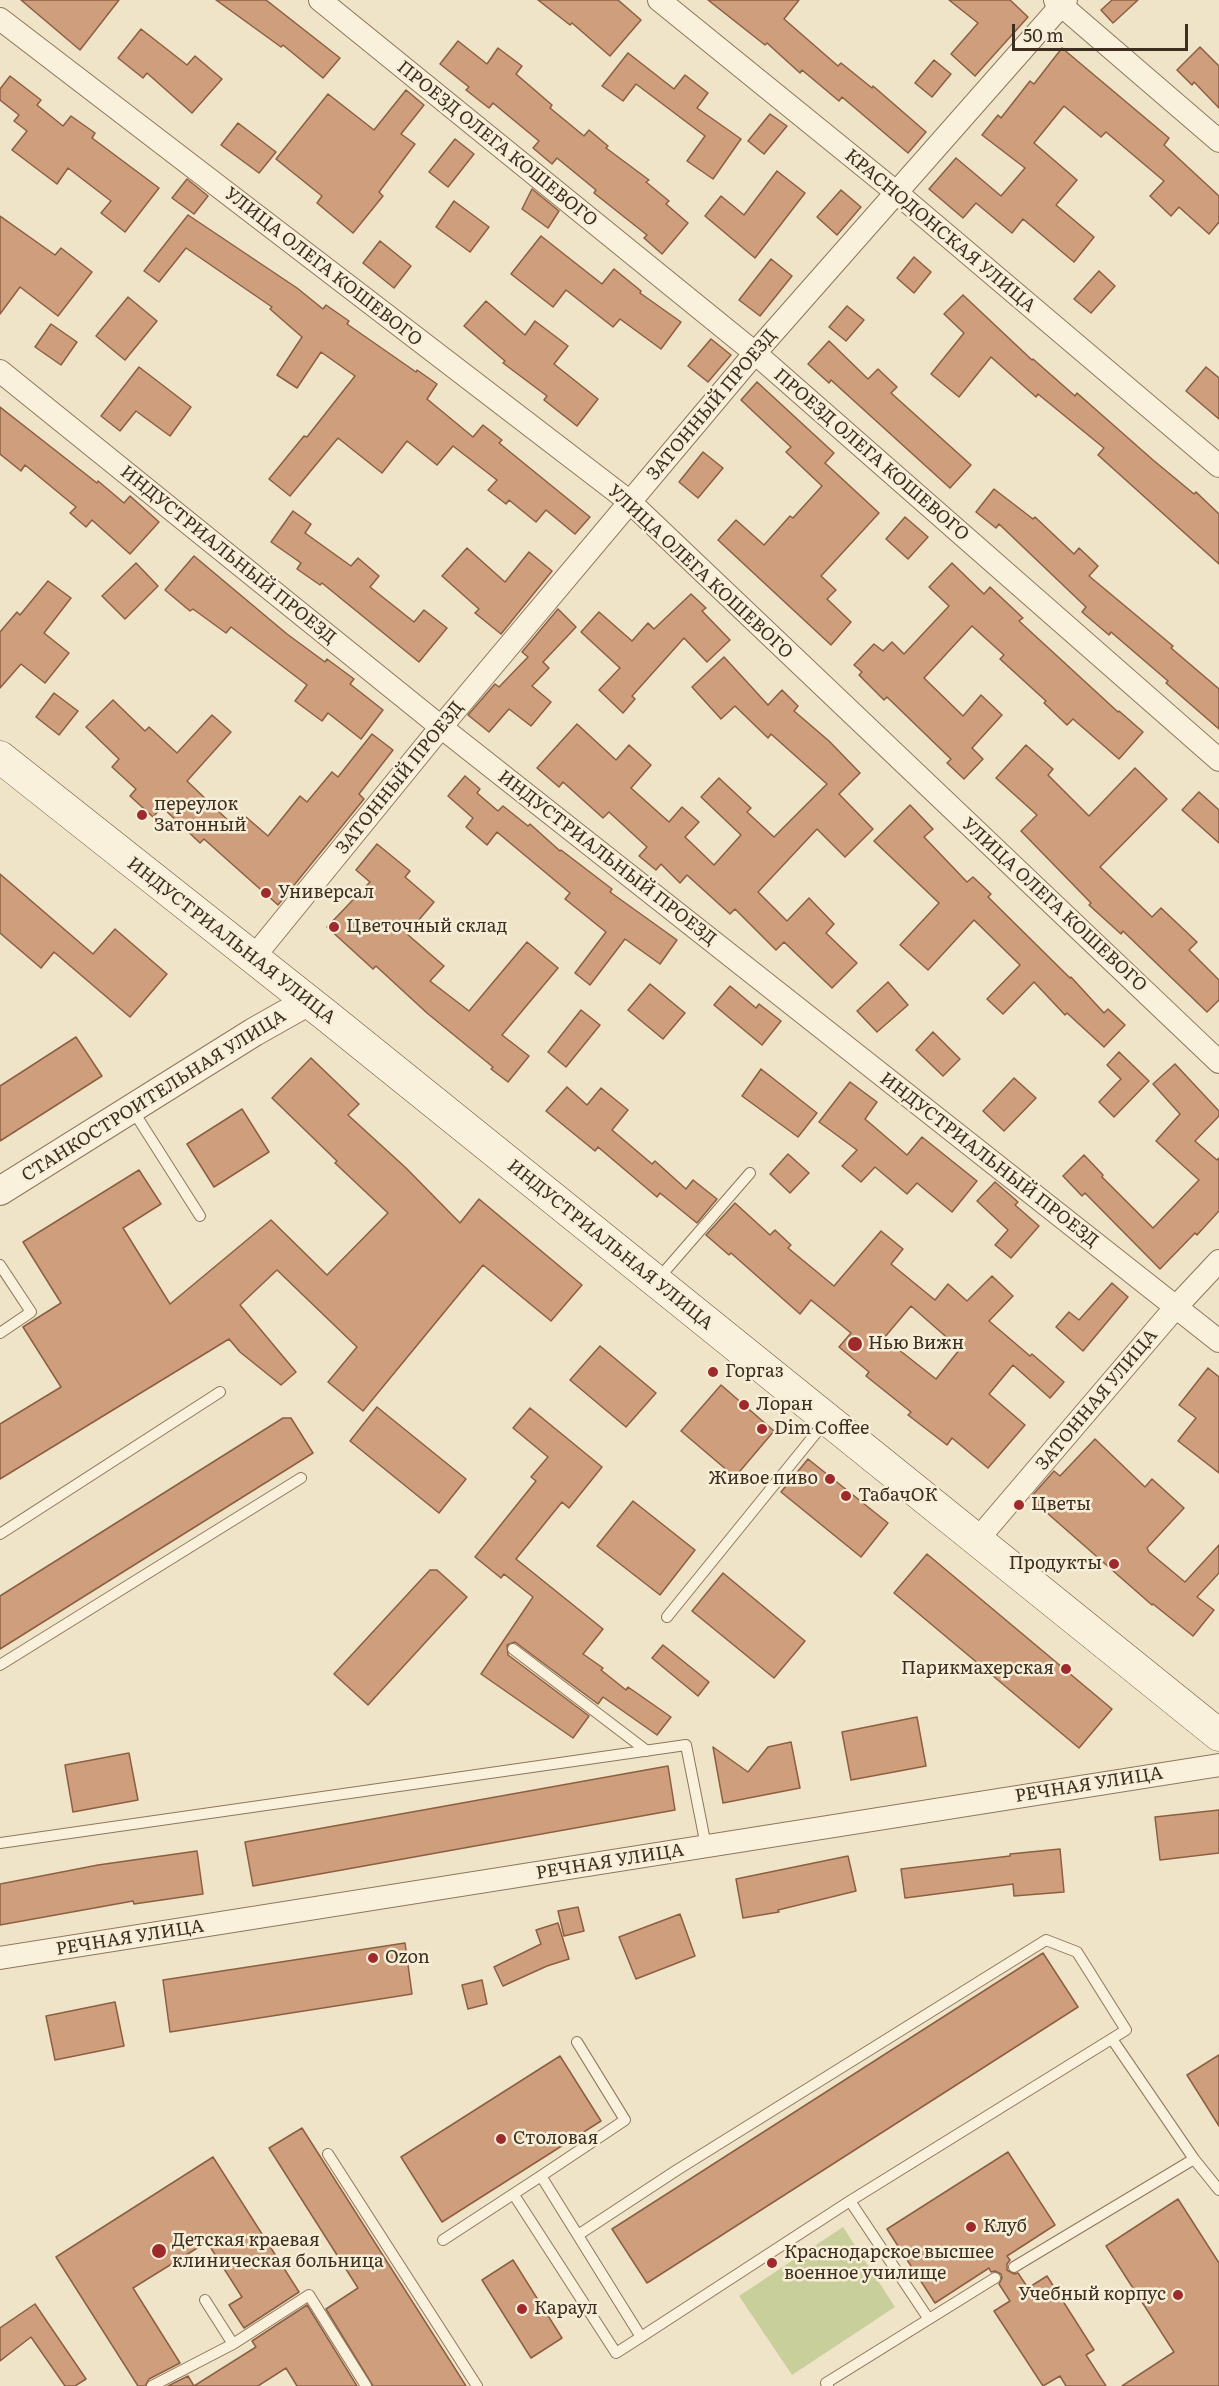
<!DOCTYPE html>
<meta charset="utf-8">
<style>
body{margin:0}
#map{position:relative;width:1219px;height:2386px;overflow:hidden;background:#f0e4c8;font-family:Literata,serif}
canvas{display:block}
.scale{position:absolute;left:1012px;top:24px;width:176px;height:27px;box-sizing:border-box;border:3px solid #3d2e20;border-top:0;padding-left:8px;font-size:18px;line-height:21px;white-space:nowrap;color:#3d2e20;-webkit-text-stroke:4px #f7eed8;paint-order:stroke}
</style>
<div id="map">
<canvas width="1219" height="2386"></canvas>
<div class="scale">50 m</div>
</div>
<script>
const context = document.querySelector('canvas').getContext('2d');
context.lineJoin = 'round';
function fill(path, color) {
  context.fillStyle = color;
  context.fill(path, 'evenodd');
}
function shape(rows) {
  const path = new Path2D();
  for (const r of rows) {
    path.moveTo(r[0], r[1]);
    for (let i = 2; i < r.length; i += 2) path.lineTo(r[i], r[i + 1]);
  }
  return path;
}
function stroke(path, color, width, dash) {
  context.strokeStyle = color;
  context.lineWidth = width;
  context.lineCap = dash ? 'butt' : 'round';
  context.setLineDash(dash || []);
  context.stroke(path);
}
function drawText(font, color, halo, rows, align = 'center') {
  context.font = font + ' Literata,serif';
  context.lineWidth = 5;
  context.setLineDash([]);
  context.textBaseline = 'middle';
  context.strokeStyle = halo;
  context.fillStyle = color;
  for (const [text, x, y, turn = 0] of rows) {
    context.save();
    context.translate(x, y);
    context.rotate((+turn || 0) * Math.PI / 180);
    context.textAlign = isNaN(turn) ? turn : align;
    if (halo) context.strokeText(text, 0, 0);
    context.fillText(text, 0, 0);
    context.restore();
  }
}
fill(shape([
 [843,2227,895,2307,792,2375,739,2296]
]), '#c9cf9b');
const building = shape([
 [21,0,119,0,80,50,21,0],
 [216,0,266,0,340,58,323,78,283,45,281,47,216,0],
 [538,0,618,0,641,20,610,56,572,23,570,25,538,0],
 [708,0,799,0,784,19,838,66,841,63,872,88,873,86,926,132,908,153,842,97,839,101,802,70,800,73,767,43,765,45,708,0],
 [949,0,1010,0,1028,17,975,76,951,54,978,23,949,0],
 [1112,0,1138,0,1113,23,1101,10,1112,0],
 [141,29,187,65,195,56,222,79,192,113,147,73,143,78,118,58,141,29],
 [458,41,487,64,498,48,522,66,516,74,552,105,550,108,584,136,589,130,608,146,606,148,649,180,646,182,669,201,666,204,688,223,662,254,644,238,647,235,594,193,596,190,557,158,552,164,533,148,539,141,493,103,489,108,466,90,469,87,440,64,458,41],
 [1200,47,1219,66,1219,108,1194,82,1192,85,1177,70,1200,47],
 [1062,48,1169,138,1164,145,1219,196,1219,222,1209,234,1179,207,1171,216,1150,196,1164,181,1106,132,1101,137,1064,106,1034,143,1077,180,1056,205,1094,237,1074,262,1023,219,1012,233,976,203,963,218,929,189,956,158,1001,196,1025,168,982,135,998,115,1001,118,1030,81,1034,84,1062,48],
 [628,53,674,89,685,75,708,93,697,108,741,139,713,179,687,161,705,136,636,84,623,101,602,86,628,53],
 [934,60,951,74,932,97,915,83,934,60],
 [10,76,41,100,37,105,63,126,71,116,95,133,92,138,159,188,125,232,101,213,111,201,68,168,57,184,12,150,27,131,14,121,19,115,0,100,0,89,10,76],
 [406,90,424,105,401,134,415,144,379,192,383,196,353,233,317,203,322,196,276,159,328,94,374,130,406,90],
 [770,114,787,126,764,154,748,141,770,114],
 [238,123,276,152,259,173,221,145,238,123],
 [455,139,474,154,448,187,429,172,455,139],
 [777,171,805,193,755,258,705,216,721,196,744,215,777,171],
 [187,179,208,196,194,214,172,198,187,179],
 [532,189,559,211,548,228,522,209,532,189],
 [841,190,861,207,837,235,817,217,841,190],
 [454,201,489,227,470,252,436,227,454,201],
 [188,215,297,288,323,309,326,305,349,321,347,324,416,372,417,370,437,384,427,399,473,437,483,425,502,440,499,443,590,517,575,534,546,510,536,522,509,500,506,504,488,490,497,480,453,446,437,465,407,441,382,473,338,438,290,496,269,479,304,436,307,437,355,376,321,352,297,388,277,375,302,337,270,309,272,307,186,248,159,282,144,271,188,215],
 [0,216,55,255,61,248,92,272,58,316,20,287,0,314,0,216],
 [541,236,602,284,614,269,641,291,640,293,681,322,661,349,620,319,613,327,566,290,553,307,511,274,541,236],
 [380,241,411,266,394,288,363,263,380,241],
 [914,257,931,272,914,293,897,278,914,257],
 [771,259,792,276,760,316,739,300,771,259],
 [1099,271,1115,286,1091,313,1074,299,1099,271],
 [963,295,1032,360,1033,359,1075,396,1077,393,1153,460,1194,494,1196,492,1219,514,1219,564,1098,455,1104,448,1038,394,1036,397,991,357,959,397,931,374,964,333,944,314,963,295],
 [128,297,157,321,125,360,96,336,128,297],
 [486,301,525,335,535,321,568,346,554,364,598,399,577,426,544,400,547,396,503,363,505,361,464,326,486,301],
 [847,306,864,320,846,341,829,327,847,306],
 [51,324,77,342,61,365,35,347,51,324],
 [711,339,731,355,708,382,688,366,711,339],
 [829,341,868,379,878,369,897,387,891,393,971,465,950,488,831,380,829,383,808,364,829,341],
 [139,367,191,407,170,436,136,411,120,431,101,416,139,367],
 [1206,367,1219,378,1219,419,1186,391,1206,367],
 [757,382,834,453,825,463,879,513,821,576,836,590,827,599,851,622,831,645,718,540,736,520,764,545,790,516,793,518,822,486,786,452,791,447,741,400,757,382],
 [0,407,97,483,98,481,124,503,130,496,159,522,130,554,92,520,86,527,70,513,76,507,25,465,21,471,0,454,0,407],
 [703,452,723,468,698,498,679,482,703,452],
 [994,489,1033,519,1035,517,1074,554,1079,548,1098,566,1089,576,1173,646,1171,648,1219,689,1219,729,1166,683,1168,681,1111,632,1109,635,1082,612,1086,607,999,524,996,528,976,512,994,489],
 [293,511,311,524,305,533,351,566,358,558,379,576,370,587,414,622,424,610,447,628,419,662,322,583,320,585,297,569,301,563,271,542,293,511],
 [905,517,928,537,908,559,886,539,905,517],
 [467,548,505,582,529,552,552,571,501,634,475,613,479,609,442,576,467,548],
 [194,556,287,634,325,662,327,659,354,679,350,684,383,710,361,739,328,713,322,721,295,701,307,685,231,627,226,633,193,609,190,611,165,590,194,556],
 [136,563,158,586,125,619,102,596,136,563],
 [952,563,984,594,990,587,1023,618,1019,621,1118,712,1119,711,1143,732,1119,759,1073,719,1067,725,1044,703,1046,701,1000,659,1004,655,972,626,924,678,963,716,981,695,1002,715,972,748,983,759,964,779,947,763,951,759,887,697,884,700,859,675,862,672,854,665,874,644,883,651,892,642,904,654,949,606,929,587,952,563],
 [48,581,71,598,44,633,69,653,45,683,21,664,0,688,0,632,17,612,20,615,48,581],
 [691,594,706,608,702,611,730,640,707,662,684,638,632,696,635,699,623,713,599,690,620,668,581,632,599,612,632,641,648,623,654,629,691,594],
 [558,609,576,627,543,662,549,668,532,686,551,702,531,726,509,709,489,732,468,715,495,684,499,687,528,657,522,652,558,609],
 [724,657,768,705,782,690,798,706,794,711,829,741,860,773,839,794,873,829,845,857,817,829,758,892,787,921,809,898,834,924,826,933,857,963,832,988,784,942,776,950,735,909,730,914,687,875,680,883,661,864,656,870,639,856,647,847,609,812,603,818,563,782,559,787,537,768,577,724,616,760,629,745,651,765,631,788,669,822,682,807,699,822,685,837,714,865,741,835,701,797,719,778,751,808,747,812,774,837,827,784,771,734,768,738,735,706,721,719,692,687,724,657],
 [54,693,78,711,59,735,36,717,54,693],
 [113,700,145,731,149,727,177,753,212,715,231,732,187,781,236,828,246,817,268,836,300,796,307,802,332,772,338,777,372,734,393,750,359,794,364,799,278,905,204,839,200,843,162,807,153,817,130,796,136,789,112,767,119,759,86,727,113,700],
 [1026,745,1053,769,1048,775,1089,816,1135,768,1167,799,1100,867,1152,917,1161,908,1197,942,1189,950,1219,980,1219,1000,1207,1012,1123,931,1121,934,1089,905,1091,903,1021,831,1037,815,996,778,1026,745],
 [465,776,480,789,477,793,498,811,503,806,528,826,530,824,560,851,561,850,612,889,610,892,677,940,660,964,625,939,590,985,575,973,606,932,565,899,570,893,497,832,487,845,466,827,473,818,448,796,465,776],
 [1199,792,1219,810,1219,843,1182,810,1199,792],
 [910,805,933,829,924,837,967,882,973,877,991,894,988,897,1070,978,1071,977,1104,1013,1108,1009,1125,1025,1104,1047,1067,1013,1065,1015,1034,982,1003,1014,987,999,1020,965,974,920,928,970,900,945,939,903,874,841,910,805],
 [377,844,410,871,405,877,434,902,407,934,444,966,430,981,469,1011,527,942,558,968,502,1035,529,1056,508,1082,491,1069,493,1067,427,1013,376,966,373,969,327,927,370,882,356,870,377,844],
 [0,874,93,954,115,929,167,974,130,1017,54,952,41,968,0,933,0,874],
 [888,982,908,1005,877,1032,857,1011,888,982],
 [650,984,685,1013,663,1039,628,1010,650,984],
 [730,986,756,1008,759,1004,781,1021,762,1045,714,1005,730,986],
 [581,1010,600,1025,566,1067,548,1052,581,1010],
 [933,1032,960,1059,943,1076,916,1050,933,1032],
 [76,1037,102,1076,0,1141,0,1086,76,1037],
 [1119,1052,1149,1081,1114,1117,1099,1102,1121,1079,1107,1065,1119,1052],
 [311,1058,359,1104,348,1115,406,1168,460,1223,479,1199,582,1285,551,1321,483,1265,363,1411,328,1382,357,1347,277,1270,240,1305,296,1372,281,1385,240,1352,229,1339,0,1479,0,1424,61,1387,23,1327,61,1303,23,1242,139,1170,161,1204,123,1228,170,1304,271,1220,327,1275,388,1213,335,1163,337,1161,272,1098,311,1058],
 [1175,1064,1219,1111,1219,1116,1195,1141,1217,1160,1219,1158,1219,1211,1197,1235,1195,1233,1160,1269,1085,1193,1082,1196,1063,1176,1084,1155,1103,1175,1102,1177,1153,1228,1199,1180,1156,1141,1180,1114,1153,1084,1175,1064],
 [761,1069,817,1113,798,1137,742,1096,761,1069],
 [1014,1078,1036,1098,1004,1131,983,1111,1014,1078],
 [850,1082,877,1102,865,1119,907,1155,922,1137,977,1181,952,1212,917,1183,907,1194,875,1167,861,1182,842,1166,857,1150,819,1122,850,1082],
 [567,1087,587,1105,601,1088,628,1110,612,1130,652,1164,655,1161,686,1189,693,1180,717,1199,697,1223,660,1193,657,1197,598,1147,595,1151,546,1111,567,1087],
 [242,1109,269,1152,214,1187,187,1144,242,1109],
 [788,1154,809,1173,790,1193,770,1174,788,1154],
 [995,1182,1018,1202,1015,1205,1039,1226,1011,1258,995,1245,1008,1230,977,1201,995,1182],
 [735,1203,770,1235,775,1230,791,1245,788,1248,834,1286,881,1231,903,1249,891,1264,935,1300,948,1284,967,1301,992,1276,1013,1296,989,1321,1030,1356,1032,1354,1064,1382,1050,1398,1013,1365,989,1394,1025,1425,988,1468,952,1438,947,1445,908,1415,911,1412,866,1376,869,1372,839,1347,851,1333,811,1300,800,1314,731,1253,729,1255,706,1235,735,1203],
 [911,1306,960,1349,936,1379,884,1338,911,1306],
 [1112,1283,1128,1297,1083,1351,1056,1327,1069,1312,1079,1320,1112,1283],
 [600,1346,656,1393,626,1427,570,1380,600,1346],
 [1208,1368,1219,1377,1219,1473,1178,1441,1196,1418,1179,1405,1208,1368],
 [721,1385,774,1431,735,1477,681,1431,721,1385],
 [377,1407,466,1479,439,1513,350,1441,377,1407],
 [530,1408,602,1467,569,1508,562,1502,516,1559,603,1629,583,1654,603,1668,601,1670,626,1690,628,1687,671,1717,657,1735,603,1697,598,1704,515,1642,507,1645,508,1655,589,1716,573,1738,481,1674,533,1597,504,1574,501,1578,475,1557,536,1481,531,1477,548,1457,513,1428,530,1408],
 [283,1418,291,1418,313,1453,0,1649,0,1596,283,1418],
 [1095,1439,1145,1487,1152,1479,1184,1508,1147,1548,1149,1552,1185,1582,1219,1545,1219,1573,1197,1597,1214,1610,1193,1636,1153,1604,1152,1605,1030,1498,1054,1471,1060,1476,1095,1439],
 [808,1459,888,1523,861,1557,781,1492,808,1459],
 [633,1501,695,1550,660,1595,597,1546,633,1501],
 [927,1554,1112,1709,1079,1748,894,1593,927,1554],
 [430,1570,437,1570,467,1597,368,1705,334,1674,430,1570],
 [723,1573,805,1641,774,1678,692,1611,723,1573],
 [663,1645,709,1682,698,1696,652,1658,663,1645],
 [917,1717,926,1766,851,1780,842,1732,917,1717],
 [791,1742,800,1788,723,1803,713,1747,748,1772,768,1747,791,1742],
 [129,1753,138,1800,73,1812,65,1765,129,1753],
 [668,1766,675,1810,253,1886,245,1842,668,1766],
 [1219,1810,1219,1853,1160,1860,1155,1817,1219,1810],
 [1060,1849,1064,1892,1014,1896,1013,1884,905,1898,901,1869,1010,1856,1010,1854,1060,1849],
 [197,1851,203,1894,134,1904,133,1901,0,1925,0,1884,98,1865,197,1851],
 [848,1856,856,1891,778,1910,779,1912,743,1918,736,1879,848,1856],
 [578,1907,584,1931,564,1936,558,1911,578,1907],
 [680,1914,695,1956,636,1979,619,1937,680,1914],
 [558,1923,569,1959,547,1966,503,1986,494,1967,541,1944,536,1930,558,1923],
 [405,1943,412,1994,170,2032,163,1980,405,1943],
 [1043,1953,1078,2007,647,2283,612,2229,1043,1953],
 [482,1980,487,2004,468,2009,462,1985,482,1980],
 [115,2002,124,2046,55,2060,46,2016,115,2002],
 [1219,2055,1219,2126,1187,2075,1219,2055],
 [560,2056,601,2121,442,2222,401,2157,560,2056],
 [302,2128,466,2386,373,2386,326,2309,358,2288,269,2148,302,2128],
 [1008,2152,1055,2225,1007,2256,1010,2260,1007,2264,1007,2270,1014,2274,1018,2273,1028,2288,1047,2276,1094,2350,1086,2355,1106,2386,1066,2386,1060,2376,1043,2386,994,2311,1010,2301,999,2284,1002,2278,1001,2274,995,2271,991,2272,989,2268,935,2303,887,2229,1008,2152],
 [213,2157,299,2292,244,2328,229,2305,242,2297,207,2242,133,2288,180,2363,149,2379,145,2386,138,2386,56,2257,213,2157],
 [1178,2199,1219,2263,1219,2386,1122,2386,1174,2352,1106,2246,1178,2199],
 [513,2260,562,2338,531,2358,482,2280,513,2260],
 [35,2304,86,2379,75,2386,65,2386,31,2337,0,2361,0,2328,35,2304],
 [307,2305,357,2386,297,2386,286,2368,258,2386,168,2386,188,2376,194,2386,256,2347,252,2341,307,2305]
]);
fill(building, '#cf9f7d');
stroke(building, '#8d5f41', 1.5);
const service = shape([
 [132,1109,200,1216],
 [0,1265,31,1312,0,1333],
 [658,1279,750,1173],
 [0,1534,220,1392],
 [667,1617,825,1422],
 [513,1649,647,1751],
 [0,1665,301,1478],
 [0,1843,686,1745,706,1846],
 [1112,2039,1194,2159],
 [328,2154,477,2386],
 [541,2176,625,2120,577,2042],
 [514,2195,616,2353,641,2337],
 [850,2201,928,2318],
 [443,2240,541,2176,641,2337,850,2201,1126,2030,1077,1952,1046,1940,677,2170,578,2235],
 [1014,2267,1194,2159,1219,2190],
 [205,2300,233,2344],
 [152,2386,233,2344,309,2295,366,2386],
 [828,2386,826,2383,995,2278]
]);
const minor = shape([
 [320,0,755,353,1219,760],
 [659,0,897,193,1219,466],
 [1055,0,1219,141],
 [0,19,630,502,1219,1062],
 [0,371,441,727,1219,1341],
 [253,958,441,727,755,353,1066,0],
 [977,1540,1175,1308,1219,1261],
 [0,1958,1219,1765]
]);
const tertiary = shape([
 [0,1191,254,1032,309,1001]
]);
const secondary = shape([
 [0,757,327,1016,1219,1735]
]);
stroke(service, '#8d765c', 12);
stroke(minor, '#8d765c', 24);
stroke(tertiary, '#8d765c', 30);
stroke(secondary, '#6f573f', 33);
stroke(service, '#faf1dc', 10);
stroke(minor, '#faf1dc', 22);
stroke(tertiary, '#faf1dc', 28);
stroke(secondary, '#faf1dc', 32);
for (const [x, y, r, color] of [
 [142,815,6,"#9e2a2b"],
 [266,893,6,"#9e2a2b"],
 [334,927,6,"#9e2a2b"],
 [855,1344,8,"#9e2a2b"],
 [713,1372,6,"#9e2a2b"],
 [744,1405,6,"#9e2a2b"],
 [762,1429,6,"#9e2a2b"],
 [830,1479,6,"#9e2a2b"],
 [846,1496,6,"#9e2a2b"],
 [1019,1505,6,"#9e2a2b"],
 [1114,1564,6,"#9e2a2b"],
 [1066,1669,6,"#9e2a2b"],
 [373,1958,6,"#9e2a2b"],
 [501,2139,6,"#9e2a2b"],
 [971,2227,6,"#9e2a2b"],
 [159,2251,8,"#9e2a2b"],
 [772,2263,6,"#9e2a2b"],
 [1178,2295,6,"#9e2a2b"],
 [522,2309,6,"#9e2a2b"]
]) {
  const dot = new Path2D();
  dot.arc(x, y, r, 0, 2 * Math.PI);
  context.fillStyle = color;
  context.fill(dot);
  stroke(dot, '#f7eed8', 2);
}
drawText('18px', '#3d2e20', '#f7eed8', [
 ["ПРОЕЗД ОЛЕГА КОШЕВОГО",497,144,39],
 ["КРАСНОДОНСКАЯ УЛИЦА",940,231,40],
 ["УЛИЦА ОЛЕГА КОШЕВОГО",323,267,38],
 ["ЗАТОННЫЙ ПРОЕЗД",712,405,-50],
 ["ПРОЕЗД ОЛЕГА КОШЕВОГО",871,455,41],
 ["ИНДУСТРИАЛЬНЫЙ ПРОЕЗД",228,555,39],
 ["УЛИЦА ОЛЕГА КОШЕВОГО",700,572,43],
 ["ЗАТОННЫЙ ПРОЕЗД",400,778,-51],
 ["ИНДУСТРИАЛЬНЫЙ ПРОЕЗД",607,858,38],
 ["УЛИЦА ОЛЕГА КОШЕВОГО",1054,905,43],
 ["ИНДУСТРИАЛЬНАЯ УЛИЦА",231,941,38],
 ["СТАНКОСТРОИТЕЛЬНАЯ УЛИЦА",154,1096,-32],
 ["ИНДУСТРИАЛЬНЫЙ ПРОЕЗД",989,1160,38],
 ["ИНДУСТРИАЛЬНАЯ УЛИЦА",610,1245,39],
 ["ЗАТОННАЯ УЛИЦА",1097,1400,-50],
 ["РЕЧНАЯ УЛИЦА",1089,1785,-9],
 ["РЕЧНАЯ УЛИЦА",610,1862,-9],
 ["РЕЧНАЯ УЛИЦА",130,1938,-9]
]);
drawText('18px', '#3d2e20', '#f7eed8', [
 ["переулок",154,805],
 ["Затонный",154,826],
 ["Универсал",278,893],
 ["Цветочный склад",346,927],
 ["Нью Вижн",868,1344],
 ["Горгаз",725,1372],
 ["Лоран",756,1405],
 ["Dim Coffee",774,1429],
 ["Живое пиво",818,1479,"right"],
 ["ТабачОК",858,1496],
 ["Цветы",1031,1505],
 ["Продукты",1102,1564,"right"],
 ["Парикмахерская",1054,1669,"right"],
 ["Ozon",385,1958],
 ["Столовая",513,2139],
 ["Клуб",983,2227],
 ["Детская краевая",172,2241],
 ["клиническая больница",172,2262],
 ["Краснодарское высшее",784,2253],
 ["военное училище",784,2274],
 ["Учебный корпус",1166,2295,"right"],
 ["Караул",534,2309]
], 'left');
</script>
